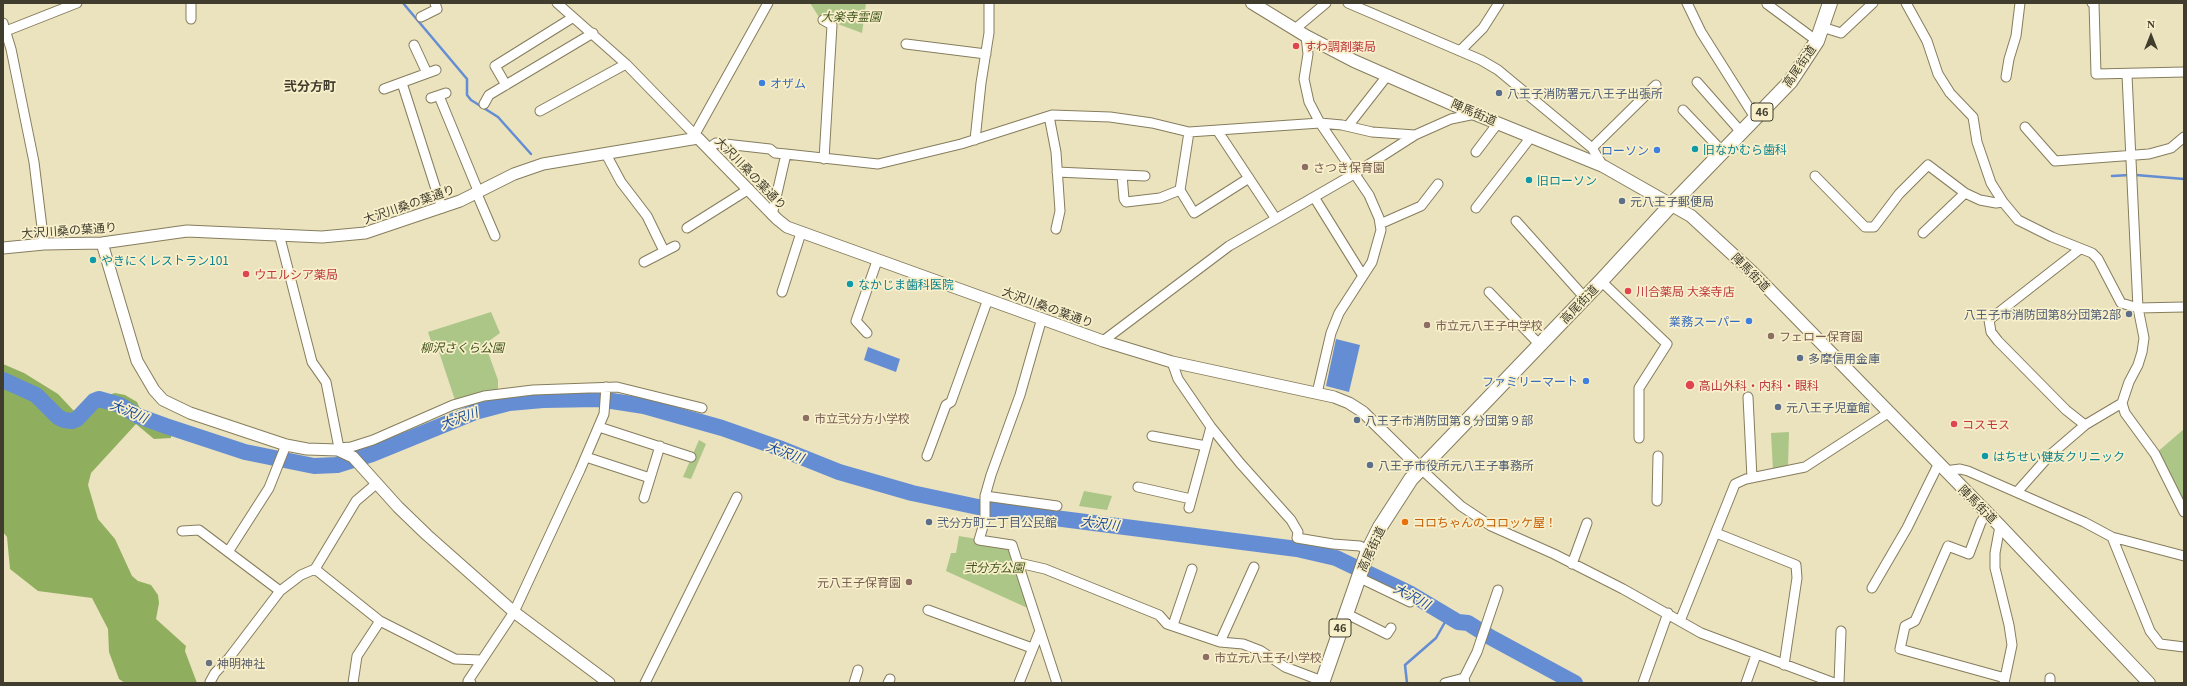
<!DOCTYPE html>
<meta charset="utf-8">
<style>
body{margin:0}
#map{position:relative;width:2187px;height:686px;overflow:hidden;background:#ebe2be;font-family:Georgia,serif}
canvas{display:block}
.frame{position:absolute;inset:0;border:4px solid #403d2e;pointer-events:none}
.north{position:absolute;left:2131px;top:16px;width:40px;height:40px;-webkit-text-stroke:3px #f8efcb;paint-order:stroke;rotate:0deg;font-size:11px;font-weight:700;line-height:16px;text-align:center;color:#403d2e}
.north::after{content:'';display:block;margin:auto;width:14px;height:18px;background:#403d2e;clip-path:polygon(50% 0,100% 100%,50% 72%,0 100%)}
</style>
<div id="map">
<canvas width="2187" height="686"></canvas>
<div class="frame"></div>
<div class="north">N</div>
</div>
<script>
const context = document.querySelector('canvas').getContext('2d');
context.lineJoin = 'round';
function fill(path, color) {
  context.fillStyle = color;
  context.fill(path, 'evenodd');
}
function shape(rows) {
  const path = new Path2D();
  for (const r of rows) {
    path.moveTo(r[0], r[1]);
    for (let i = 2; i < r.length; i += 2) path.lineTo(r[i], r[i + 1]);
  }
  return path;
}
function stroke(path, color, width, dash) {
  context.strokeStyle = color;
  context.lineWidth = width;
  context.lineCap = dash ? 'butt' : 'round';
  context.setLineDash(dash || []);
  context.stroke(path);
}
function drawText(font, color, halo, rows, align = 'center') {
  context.font = font + ' Georgia,"Noto Sans JP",serif';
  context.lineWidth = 3.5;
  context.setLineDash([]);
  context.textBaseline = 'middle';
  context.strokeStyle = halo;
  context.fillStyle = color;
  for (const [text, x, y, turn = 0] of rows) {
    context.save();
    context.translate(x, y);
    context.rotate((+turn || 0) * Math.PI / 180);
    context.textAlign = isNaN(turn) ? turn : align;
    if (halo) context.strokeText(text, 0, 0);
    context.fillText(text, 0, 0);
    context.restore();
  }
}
fill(shape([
 [810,3,866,3,862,33,819,17],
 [491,312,500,333,485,344,498,380,498,391,455,400,438,349,434,350,428,332],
 [2184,429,2184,512,2155,454],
 [1789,432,1788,466,1773,470,1771,433],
 [699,440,706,444,691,479,683,477],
 [1084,491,1112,496,1107,510,1079,506],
 [959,536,1012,545,1032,610,946,571,951,553,956,553]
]), '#acc688');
fill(shape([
 [3,364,24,373,58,394,73,410,85,416,92,412,105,396,115,393,125,395,137,402,142,413,172,425,171,438,154,439,136,424,91,473,88,485,98,519,115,539,132,576,138,581,151,585,158,595,159,603,156,619,186,646,185,651,197,683,125,683,119,679,109,652,108,629,92,598,38,591,10,569,7,537,3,532]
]), '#8faf5e');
fill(shape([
 [1336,339,1360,345,1349,392,1326,386],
 [868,347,900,359,896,372,864,360]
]), '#648dd3');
stroke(shape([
 [403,3,467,79,467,95,471,100,498,117,531,154],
 [2136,175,2184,179],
 [2112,176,2130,175],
 [992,505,992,510],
 [1407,683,1405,665,1436,638,1449,615]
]), '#648dd3', 2.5);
stroke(shape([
 [3,380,36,395,58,417,64,420,72,421,77,419,94,401,99,399,120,405,138,416,166,426,245,452,314,466,337,465,372,454,475,412,509,403,543,400,599,399,644,406,722,428,779,448,839,472,912,493,992,510,1297,549,1336,558,1411,594,1458,622,1468,623,1490,637,1575,683]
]), '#648dd3', 16);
const minor = shape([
 [557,3,626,64,698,138],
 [1348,3,1481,60,1498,70,1592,148,1603,166],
 [1687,3,1701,32,1756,119],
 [1906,3,1927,41,1938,74,1950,93,1973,117,1977,142,1991,183,2003,202,2018,220,2052,237,2092,253,2098,259,2121,303,2138,308,2184,307],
 [2092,3,2094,3,2096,74,2184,72],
 [1767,4,1817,41],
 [421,17,437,9,435,3],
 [191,19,191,3],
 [823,20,832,25,824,159],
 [3,23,11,49,34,162,44,244],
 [1822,27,1841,33,1873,3],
 [1295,29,1326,3],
 [6,31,77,3],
 [1306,36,1308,54,1304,79,1309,102,1320,123,1369,195,1379,218,1381,230,1372,262,1339,313,1331,333,1317,393],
 [906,44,986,54],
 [414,45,427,73],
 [1460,51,1483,28,1499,3],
 [2127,75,2138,308,2144,338,2142,352,2138,365,2129,382,2122,403,2125,413,2155,454,2184,512],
 [2006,77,2009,59,2016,36,2020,3],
 [1697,82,1742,133],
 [402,83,442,208],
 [506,85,495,66,572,18],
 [384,89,436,70],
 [439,96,479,193],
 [431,98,446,93],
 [484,104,489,95,593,33],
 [1683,110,1723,152],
 [540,111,626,64],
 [1049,116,1056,152,1060,211,1056,229],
 [1348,126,1387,76],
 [2025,127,2055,161,2149,154,2171,148,2184,137],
 [1217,130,1276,219],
 [1189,132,1180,190,1194,213,1249,178],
 [695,134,768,3],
 [975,140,981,83,989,33,989,3],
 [709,148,716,143,770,149,775,153,786,154,878,164,961,144,1052,115,1110,117,1152,123,1189,132,1320,123,1342,125,1372,132,1415,135],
 [1592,148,1656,85],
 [1476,152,1498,123],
 [606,154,621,182,647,216,664,251],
 [1057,172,1145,176],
 [1122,175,1124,199,1126,202,1160,198,1180,190],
 [1815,176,1865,227,1874,227,1899,194,1928,165,1965,193,1980,200,1996,203,2003,202],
 [477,194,495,236],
 [1314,197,1363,276],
 [1476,208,1531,137],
 [772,215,786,154],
 [1516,221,1585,298],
 [1380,224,1421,206,1438,184],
 [687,228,749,189],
 [1923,233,1965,193],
 [279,234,312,362,326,382,339,448],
 [2080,249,1989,320,1991,332,1998,341,2066,410,2085,425],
 [644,262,675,246],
 [1601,281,1667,344,1639,388,1639,438],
 [782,292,801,233],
 [1489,292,1540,345],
 [1042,318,1020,395,991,475,985,496,985,520,979,540,1012,545,1057,683],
 [867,333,856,321,877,261],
 [1103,341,1229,246,1354,174,1415,135,1451,119,1475,114],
 [1172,362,1178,379,1211,427,1240,463,1291,520,1298,532,1297,538,1333,544,1360,546,1368,551],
 [1748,397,1752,478],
 [599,427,691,457],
 [1152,436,1206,446],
 [338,450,339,448,351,447,373,440,453,405,484,396,533,390,617,387,702,408],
 [927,456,946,405,951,402,988,299],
 [586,457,650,478],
 [1420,468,1461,506,1491,526,1554,554,1623,589,1701,633,1834,683],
 [1945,471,1960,469,1968,471,2084,522,2112,537,2184,556],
 [1138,487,1191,499],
 [2017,492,2049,456,2085,425,2122,403],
 [985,496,1057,506],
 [644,498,660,446],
 [1657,501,1658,456],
 [1189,508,1211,427],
 [1987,513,1981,522,1969,554,1948,546,1915,621,1905,626,1900,649,2005,678],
 [2000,526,1995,553,1995,568,2009,625,2012,645,2004,683],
 [182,531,199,530,280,591],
 [1716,533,1796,565,1797,578,1784,665],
 [2112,537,2150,631,2160,644,2184,647],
 [228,552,269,488,286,445],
 [1019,563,1045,569,1159,615,1167,624,1220,642,1243,644,1261,651,1285,667,1322,681],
 [1572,564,1587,523],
 [315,569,380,621,455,659,481,660],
 [1358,577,1410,602],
 [1872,588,1907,528,1938,465],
 [928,610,1032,648],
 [1345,613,1387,634,1391,628],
 [1680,621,1735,484,1746,479,1805,467,1888,413],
 [1173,625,1192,569],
 [1220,642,1254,567],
 [1464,678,1477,652,1498,590],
 [2050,678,2050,683],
 [210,682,215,673,229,658,280,591,301,575,315,569,356,501,376,484],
 [353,683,357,656,380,621],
 [471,683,468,681,514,612,580,470,604,414,606,387],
 [645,683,737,497],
 [854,683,858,670],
 [888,683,890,679],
 [1019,683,1039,633],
 [1445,683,1464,678,1465,683],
 [1643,683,1668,613],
 [1746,683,1756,655],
 [1839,683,1841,631]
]);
const tertiary = shape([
 [102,243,137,361,154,390,163,400,190,413,286,445,307,449,338,450,353,457,398,507,427,535,514,612,609,683],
 [3,248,44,244,102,243,187,231,322,237,365,233,460,201,514,174,543,164,698,138,777,219,787,227,1103,341,1172,362,1334,397,1349,403,1363,412,1420,468]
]);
const secondary = shape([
 [1252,3,1306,36,1354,61,1475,114,1603,166,1691,216,1753,273,2000,526,2149,683]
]);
const primary = shape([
 [1322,683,1368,551,1380,527,1411,479,1601,281,1671,205,1790,82,1817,41,1830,3]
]);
stroke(minor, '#867d5d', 11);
stroke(tertiary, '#867d5d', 13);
stroke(secondary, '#867d5d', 14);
stroke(primary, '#867d5d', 16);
stroke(minor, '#fff', 9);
stroke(tertiary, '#fff', 11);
stroke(secondary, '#fff', 12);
stroke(primary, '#fff', 14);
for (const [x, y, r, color] of [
 [1296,46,4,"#e0444e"],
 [762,83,4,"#3f7fe0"],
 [1499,93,4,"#5c6f8a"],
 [1695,149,4,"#0f9aa8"],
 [1657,150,4,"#3f7fe0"],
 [1305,167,4,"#8d6e63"],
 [1529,180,4,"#0f9aa8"],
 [1622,201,4,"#5c6f8a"],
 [93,260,4,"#0f9aa8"],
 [246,274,4,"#e0444e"],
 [850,284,4,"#0f9aa8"],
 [1628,291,4,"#e0444e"],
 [2129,314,4,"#5c6f8a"],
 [1749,321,4,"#3f7fe0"],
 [1427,325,4,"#8d6e63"],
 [1771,336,4,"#8d6e63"],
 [1800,358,4,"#5c6f8a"],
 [1586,381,4,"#3f7fe0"],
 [1690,385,5,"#e0444e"],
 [1778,407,4,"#5c6f8a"],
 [806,418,4,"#8d6e63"],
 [1357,420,4,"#5c6f8a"],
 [1954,424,4,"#e0444e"],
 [1985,456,4,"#0f9aa8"],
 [1370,465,4,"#5c6f8a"],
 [929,522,4,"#5c6f8a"],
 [1405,522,4,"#e8710a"],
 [909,582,4,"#8d6e63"],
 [1206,657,4,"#8d6e63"],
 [209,663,4,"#6b7280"]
]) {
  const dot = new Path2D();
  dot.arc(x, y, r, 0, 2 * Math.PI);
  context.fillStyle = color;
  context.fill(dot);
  stroke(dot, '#f8efcb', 1.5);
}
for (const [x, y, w] of [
 [1762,112,22],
 [1340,628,22]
]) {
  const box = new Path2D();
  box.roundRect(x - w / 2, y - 9, w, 18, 3);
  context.fillStyle = '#f8efcb';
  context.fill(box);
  stroke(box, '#403d2e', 1);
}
drawText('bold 11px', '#403d2e', null, [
 ["46",1762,112],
 ["46",1340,628]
]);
drawText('italic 12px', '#40551b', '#f8efcb', [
 ["大楽寺霊園",851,16],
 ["柳沢さくら公園",462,347],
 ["弐分方公園",994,567]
]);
drawText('12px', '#be3a42', '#f8efcb', [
 ["すわ調剤薬局",1304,46],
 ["ウエルシア薬局",254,274],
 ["川合薬局 大楽寺店",1636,291],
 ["高山外科・内科・眼科",1699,385],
 ["コスモス",1962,424]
], 'left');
drawText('12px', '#403d2e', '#f8efcb', [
 ["高尾街道",1799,66,-55],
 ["陣馬街道",1474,112,23],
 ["大沢川桑の葉通り",751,173,46],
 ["大沢川桑の葉通り",409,204,-19],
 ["大沢川桑の葉通り",69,230,-4],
 ["陣馬街道",1751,272,45],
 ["高尾街道",1579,304,-46],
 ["大沢川桑の葉通り",1048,307,20],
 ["陣馬街道",1978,504,45],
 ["高尾街道",1371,549,-65]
]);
drawText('12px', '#366cbe', '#f8efcb', [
 ["オザム",770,83,"left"],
 ["ローソン",1649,150],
 ["業務スーパー",1741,321],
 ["ファミリーマート",1578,381]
], 'right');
drawText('12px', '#4e5e75', '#f8efcb', [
 ["八王子消防署元八王子出張所",1507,93],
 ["元八王子郵便局",1630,201],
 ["八王子市消防団第8分団第2部",2121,314,"right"],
 ["多摩信用金庫",1808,358],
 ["元八王子児童館",1786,407],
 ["八王子市消防団第８分団第９部",1365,420],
 ["八王子市役所元八王子事務所",1378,465],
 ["弐分方町二丁目公民館",937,522]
], 'left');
drawText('12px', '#0d838f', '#f8efcb', [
 ["旧なかむら歯科",1703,149],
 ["旧ローソン",1537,180],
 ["やきにくレストラン101",101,260],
 ["なかじま歯科医院",858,284],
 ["はちせい健友クリニック",1993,456]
], 'left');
drawText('12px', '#785e54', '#f8efcb', [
 ["さつき保育園",1313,167],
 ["市立元八王子中学校",1435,325],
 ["フェロー保育園",1779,336],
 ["市立弐分方小学校",814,418],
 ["元八王子保育園",901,582,"right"],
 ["市立元八王子小学校",1214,657]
], 'left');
drawText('12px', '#c56008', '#f8efcb', [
 ["コロちゃんのコロッケ屋！",1413,522]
], 'left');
drawText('12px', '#5b616d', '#f8efcb', [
 ["神明神社",217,663]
], 'left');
drawText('bold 13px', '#403d2e', '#f8efcb', [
 ["弐分方町",310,86]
]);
drawText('italic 13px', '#19499c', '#f8efcb', [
 ["大沢川",129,411,23],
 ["大沢川",459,418,-20],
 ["大沢川",785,452,20],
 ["大沢川",1100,523,7],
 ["大沢川",1412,596,28]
]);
</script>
